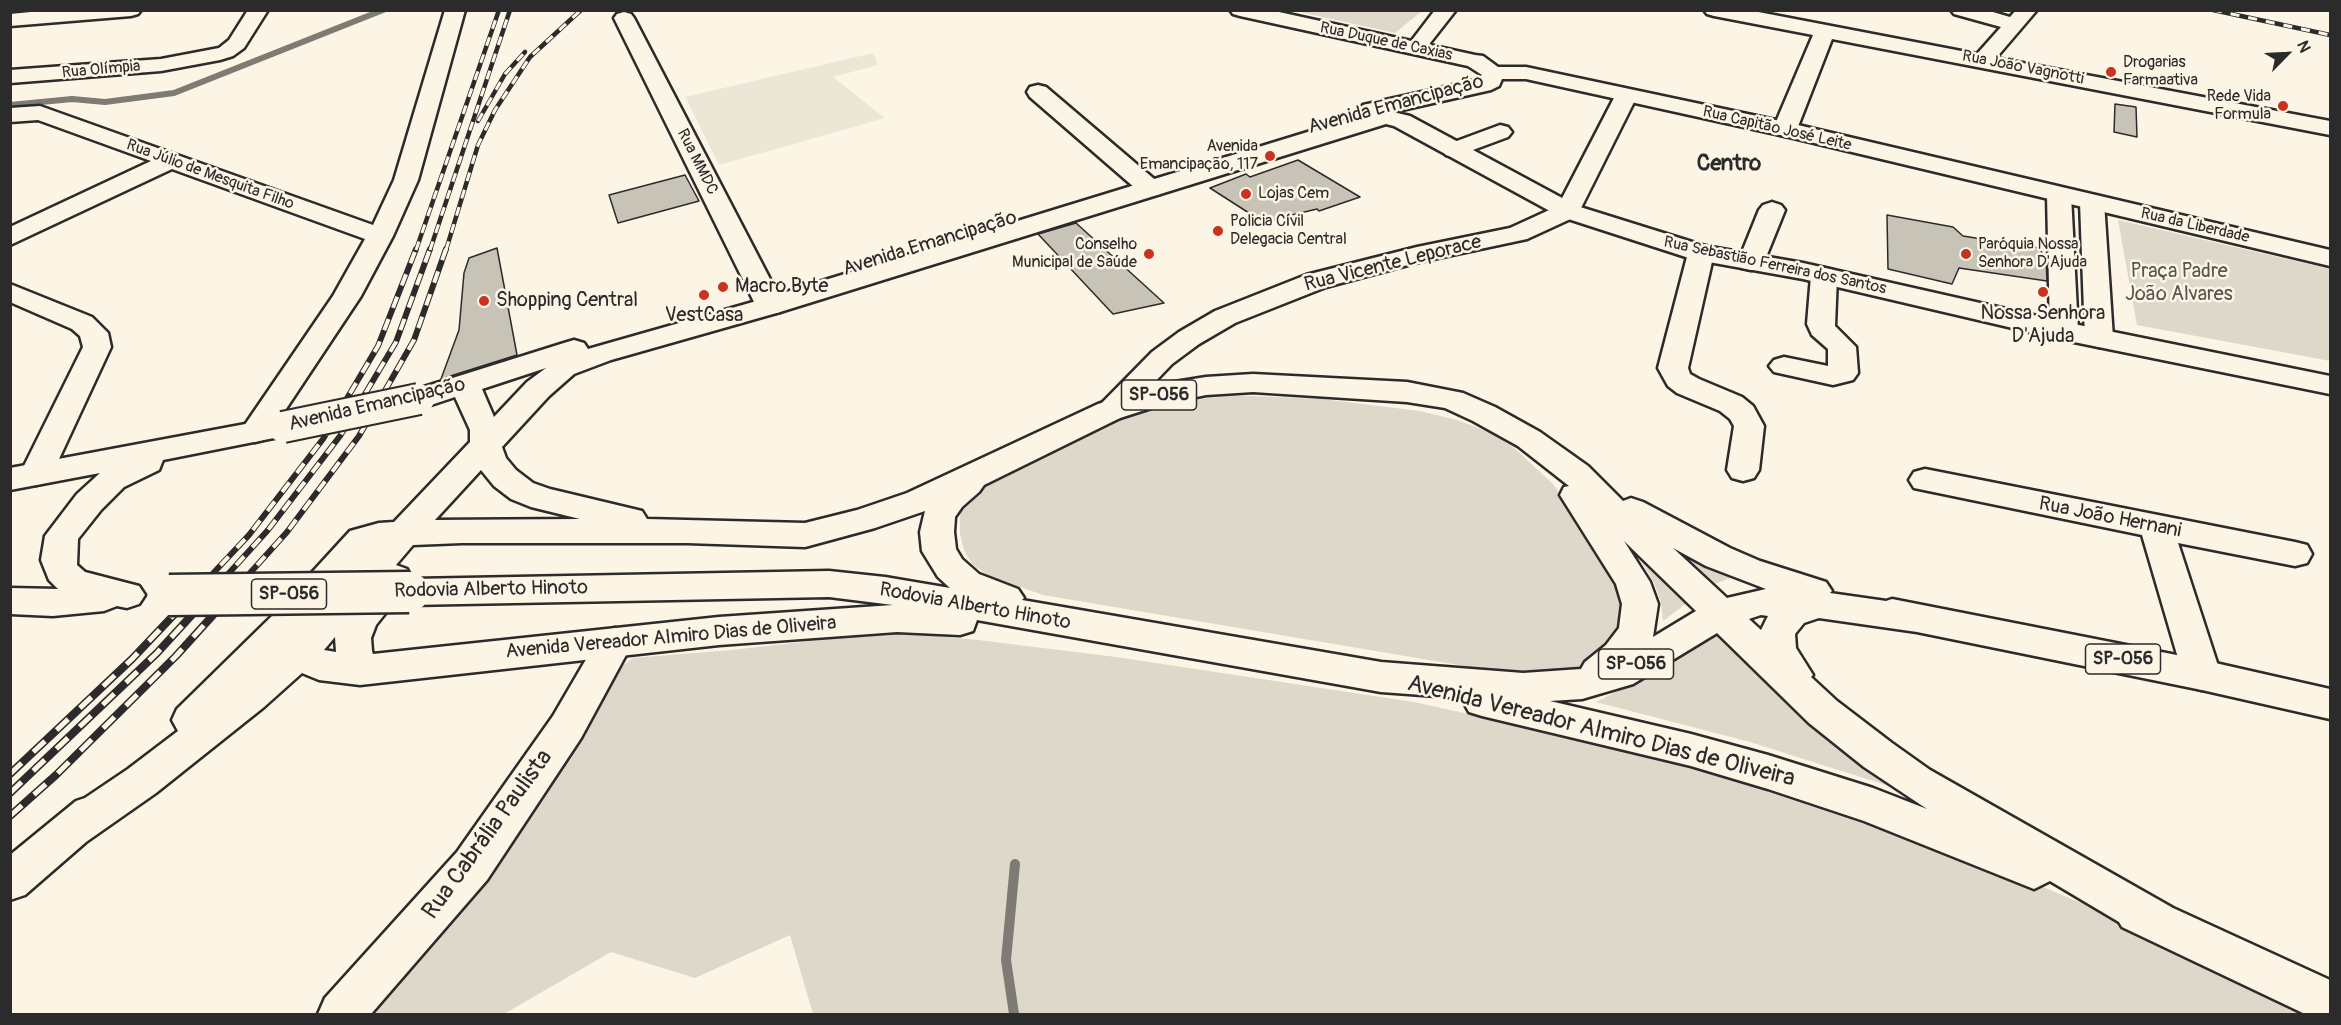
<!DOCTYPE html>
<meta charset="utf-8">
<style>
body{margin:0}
#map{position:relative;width:2341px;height:1025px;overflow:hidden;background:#fcf5e5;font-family:Pangolin,sans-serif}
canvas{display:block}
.frame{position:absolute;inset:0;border:12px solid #2b2b2b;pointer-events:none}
.north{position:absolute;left:2257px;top:24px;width:60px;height:60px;-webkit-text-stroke:4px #fcf5e5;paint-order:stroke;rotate:66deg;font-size:16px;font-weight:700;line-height:24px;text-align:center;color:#2b2b2b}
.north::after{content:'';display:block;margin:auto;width:21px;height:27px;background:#2b2b2b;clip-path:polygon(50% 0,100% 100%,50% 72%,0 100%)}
</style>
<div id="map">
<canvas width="2341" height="1025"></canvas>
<div class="frame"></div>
<div class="north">N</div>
</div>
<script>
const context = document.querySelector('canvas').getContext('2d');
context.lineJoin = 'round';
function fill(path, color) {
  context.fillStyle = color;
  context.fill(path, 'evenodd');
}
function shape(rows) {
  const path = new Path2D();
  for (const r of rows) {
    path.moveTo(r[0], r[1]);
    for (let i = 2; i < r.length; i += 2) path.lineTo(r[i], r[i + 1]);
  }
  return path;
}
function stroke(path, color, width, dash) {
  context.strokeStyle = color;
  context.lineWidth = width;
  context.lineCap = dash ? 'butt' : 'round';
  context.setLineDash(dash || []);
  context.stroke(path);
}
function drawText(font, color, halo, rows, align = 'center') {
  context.font = font + ' Pangolin,sans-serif';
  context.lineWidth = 5;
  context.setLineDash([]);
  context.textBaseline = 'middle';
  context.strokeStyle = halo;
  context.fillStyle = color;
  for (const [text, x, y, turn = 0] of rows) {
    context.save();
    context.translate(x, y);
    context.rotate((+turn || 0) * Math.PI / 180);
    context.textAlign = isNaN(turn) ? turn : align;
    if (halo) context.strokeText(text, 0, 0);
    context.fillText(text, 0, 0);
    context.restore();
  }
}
fill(shape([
 [873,53,878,65,833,77,885,118,719,165,685,97]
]), '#ece6d7');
fill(shape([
 [1295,11,1422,10,1422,11,1395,33],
 [2118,220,2330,269,2330,361,2137,325],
 [1204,394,1322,399,1420,411,1457,420,1492,433,1513,447,1553,484,1612,570,1630,615,1600,661,1574,670,1512,674,1043,595,989,576,972,564,964,550,960,534,960,514,968,501,987,481,1128,409],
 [1620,531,1696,596,1663,621,1661,602,1654,583,1640,558],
 [1686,557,1710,567,1735,576,1715,584],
 [1716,619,1930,799,1750,742,1596,702,1629,685],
 [892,632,978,640,1116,657,1414,702,1689,763,1966,855,2132,924,2314,1014,813,1014,790,935,695,978,611,952,504,1014,372,1014,491,876,546,795,610,676,633,658,731,650]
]), '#ded8ca');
stroke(shape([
 [10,105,72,99,105,102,174,93,383,10]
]), '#7d7b74', 6);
stroke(shape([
 [1014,1014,1006,960,1015,864]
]), '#7d7b74', 10);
const building = shape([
 [2115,104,2136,107,2137,137,2114,132,2115,104],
 [1298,160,1360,197,1319,211,1317,209,1263,222,1210,188,1246,174,1250,177,1298,160],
 [685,175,699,201,618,223,609,195,685,175],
 [1887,215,1953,227,1963,236,2039,248,2046,259,2047,281,1959,268,1952,284,1888,269,1887,215],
 [1076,223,1164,303,1113,314,1038,234,1076,223],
 [497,248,517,355,441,379,459,330,464,273,469,258,497,248]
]);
fill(building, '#c8c3b7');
stroke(building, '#2b2b2b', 1.5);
const minor = shape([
 [52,10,141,10,138,14,131,16,10,26,10,14,52,10],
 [248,10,268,10,244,48,233,56,220,60,161,71,10,83,10,70,161,59,219,48,229,40,248,10],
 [445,10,465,10,418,180,393,236,361,296,266,439,255,442,244,439,240,432,333,296,365,239,172,169,10,245,10,227,151,161,38,120,10,122,10,108,40,106,373,225,394,180,445,10],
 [1435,10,1456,10,1423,52,1416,54,1409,52,1406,48,1435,10],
 [1704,10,1748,10,1977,54,2001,27,1954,14,1951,10,1986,10,2010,17,2016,10,2037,10,1996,58,2330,121,2330,135,1832,39,1797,129,1793,134,1785,136,1777,134,1773,129,1813,35,1714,16,1707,14,1704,10],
 [624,12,631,14,634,18,784,306,780,312,770,314,760,312,756,306,614,18,617,14,624,12],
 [1038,85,1046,87,1160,184,1163,189,1160,194,1151,196,1142,194,1030,97,1027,92,1030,87,1038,85],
 [1626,89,1634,91,1637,96,1577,216,1527,239,1419,262,1326,287,1235,323,1199,344,1172,364,1120,418,1109,421,1098,418,1094,411,1152,352,1179,332,1215,311,1306,275,1417,247,1510,228,1558,206,1615,96,1618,91,1626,89],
 [1500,125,1508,127,1512,132,1508,137,1454,157,1446,155,1442,150,1446,145,1500,125],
 [2059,188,2068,190,2071,195,2078,331,2074,337,2064,340,2054,337,2050,331,2047,195,2050,190,2059,188],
 [2092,195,2101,197,2104,202,2113,338,2109,344,2099,347,2089,344,2085,338,2080,202,2083,197,2092,195],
 [1772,202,1781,205,1785,210,1764,262,1760,268,1751,270,1742,268,1738,262,1759,210,1763,205,1772,202],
 [1701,245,1710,247,1714,253,1688,368,1690,374,1699,379,1742,397,1753,406,1764,426,1759,470,1754,478,1743,481,1732,478,1727,470,1734,426,1730,419,1720,411,1677,393,1668,386,1658,368,1688,253,1692,247,1701,245],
 [1824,268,1833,270,1837,276,1835,326,1856,347,1858,373,1853,380,1833,385,1774,372,1769,366,1774,360,1784,357,1828,366,1828,349,1812,335,1807,324,1811,276,1815,270,1824,268],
 [10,284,92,317,108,333,111,347,52,474,47,482,36,485,25,482,20,474,83,347,80,336,72,329,10,302,10,284],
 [1925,469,2295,542,2307,545,2312,554,2307,563,2295,566,2178,543,2221,675,2215,686,2202,690,2189,686,2183,675,2142,535,1914,488,1909,480,1914,472,1925,469],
 [615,628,628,632,633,642,581,738,487,880,371,1014,318,1014,325,998,457,852,553,716,602,632,615,628]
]);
const major = shape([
 [1230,10,1270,10,1475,55,1483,56,1498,67,1526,67,1785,122,2330,250,2330,266,1785,136,1526,79,1502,79,1499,86,1491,90,1393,112,1410,116,1577,206,1705,246,1803,263,2064,322,2330,376,2330,394,2064,340,1803,279,1692,259,1559,216,1394,126,1386,124,780,312,611,360,574,374,549,396,502,447,506,458,516,470,533,483,550,489,642,511,647,519,805,523,857,510,907,493,1098,404,1162,384,1206,377,1253,374,1407,382,1463,393,1495,407,1540,432,1588,466,1623,501,1631,498,1643,502,1730,548,1760,561,1826,582,1832,591,1830,593,1886,601,1892,599,2202,660,2330,689,2330,719,2202,690,1917,632,1819,618,1804,623,1795,634,1796,648,1813,675,1811,677,1837,701,1892,743,1930,770,2173,908,2330,980,2330,1014,2305,1014,2122,927,2119,922,2050,881,2034,889,1864,821,1768,789,1691,766,1482,716,1469,712,1463,701,1464,698,1381,692,977,620,973,631,960,635,897,632,719,645,360,685,319,680,302,673,264,707,156,793,86,842,25,895,10,900,10,855,76,801,85,798,128,769,178,731,172,720,177,709,273,615,350,531,379,523,394,522,470,442,470,430,455,397,419,409,408,406,404,399,408,392,564,343,574,340,584,343,588,349,760,300,1363,115,1360,110,1363,105,1476,80,1482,75,1468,66,1240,16,1233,14,1230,10],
 [546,368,527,382,494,417,482,389,546,368],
 [1253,392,1407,402,1445,408,1473,421,1518,446,1569,486,1564,487,1560,495,1616,584,1622,604,1619,628,1606,645,1585,662,1581,669,1523,673,1381,662,1022,600,1024,598,1018,589,979,574,962,559,956,549,954,532,955,517,962,507,979,492,984,485,1120,418,1167,403,1206,395,1253,392],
 [481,470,494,486,511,499,531,507,580,519,435,520,481,470],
 [925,511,920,532,922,551,938,577,950,588,885,577,829,571,412,579,407,569,396,565,413,545,462,543,687,543,805,547,875,528,925,511],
 [1624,541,1696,611,1653,637,1658,604,1650,582,1624,541],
 [1673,548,1706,566,1766,589,1727,598,1673,548],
 [829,597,893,605,719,617,373,654,372,651,371,638,376,625,396,600,409,605,829,597],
 [1761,615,1768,616,1761,630,1749,619,1761,615],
 [1717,633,1809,723,1864,767,1927,809,1873,788,1768,755,1691,734,1550,701,1582,699,1633,684,1717,633],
 [335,637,336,652,324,650,335,637],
 [283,417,294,420,298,427,294,434,163,460,159,470,124,487,101,510,78,539,77,565,85,572,139,586,145,595,139,604,127,608,117,606,104,611,53,616,10,614,10,588,58,589,49,580,41,560,45,536,77,494,100,473,10,490,10,468,283,417]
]);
stroke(minor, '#2b2b2b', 5);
stroke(major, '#2b2b2b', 5);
fill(minor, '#fcf5e5');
fill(major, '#fcf5e5');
const railFar2 = shape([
 [2213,10,2330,35],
 [478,121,505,74,525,52],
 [416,250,499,10],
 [430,250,510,10],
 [446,250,478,145,495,110,530,57,581,10]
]);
const railFar1 = shape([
 [204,583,249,535,323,439,378,346,416,249],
 [220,583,268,530,340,436,396,342,430,249],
 [241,583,287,532,359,436,414,340,446,249]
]);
const rail = shape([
 [10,774,132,659,205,582],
 [10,793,157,653,222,582],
 [10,816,56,775,176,656,243,582]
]);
stroke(railFar2, '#2b2b2b', 4.5);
stroke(railFar1, '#2b2b2b', 6);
stroke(rail, '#2b2b2b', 8);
stroke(railFar2, '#fcf5e5', 3, [9]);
stroke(railFar1, '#fcf5e5', 4, [12]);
stroke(rail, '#fcf5e5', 5, [16]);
const majorBridgeFar1 = shape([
 [283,427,419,399]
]);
const majorBridge = shape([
 [169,595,409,592]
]);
stroke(majorBridgeFar1, '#2b2b2b', 34, []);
stroke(majorBridge, '#2b2b2b', 45, []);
stroke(majorBridgeFar1, '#fcf5e5', 30);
stroke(majorBridge, '#fcf5e5', 40);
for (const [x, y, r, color] of [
 [2111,72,6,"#c8321e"],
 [2283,106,6,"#c8321e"],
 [1270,156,6,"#c8321e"],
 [1246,194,6,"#c8321e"],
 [1218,231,6,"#c8321e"],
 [1149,254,6,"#c8321e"],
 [1966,254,6,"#c8321e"],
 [723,287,6,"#c8321e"],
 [2043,292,6,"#c8321e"],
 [704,295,6,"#c8321e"],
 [484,301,6,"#c8321e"]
]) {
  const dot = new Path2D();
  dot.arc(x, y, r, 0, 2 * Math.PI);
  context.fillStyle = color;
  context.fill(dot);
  stroke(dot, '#fcf5e5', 2);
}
drawText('16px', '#2b2b2b', '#fcf5e5', [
 ["Rua Duque de Caxias",1386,42,12],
 ["Rua João Vagnotti",2023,68,11],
 ["Rua Olímpia",101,70,-5],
 ["Rua Capitão José Leite",1777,129,13],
 ["Rua MMDC",697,162,63],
 ["Rua Júlio de Mesquita Filho",210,175,20],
 ["Rua da Liberdade",2195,226,13],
 ["Rua Sebastião Ferreira dos Santos",1775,266,12]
]);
drawText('16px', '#2b2b2b', '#fcf5e5', [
 ["Drogarias",2123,63],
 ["Farmaativa",2123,81],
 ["Rede Vida",2271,97,"right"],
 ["Formula",2271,115,"right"],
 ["Avenida",1258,147,"right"],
 ["Emancipação, 117",1258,165,"right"],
 ["Lojas Cem",1258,194],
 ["Policia Cívil",1230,222],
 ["Delegacia Central",1230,240],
 ["Conselho",1137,245,"right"],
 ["Municipal de Saúde",1137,263,"right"],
 ["Paróquia Nossa",1978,245],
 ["Senhora D'Ajuda",1978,263]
], 'left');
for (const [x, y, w] of [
 [1159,395,75],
 [289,594,75],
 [2123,659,75],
 [1636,664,75]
]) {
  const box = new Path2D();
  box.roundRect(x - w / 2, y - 15, w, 30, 4.5);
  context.fillStyle = '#fcf5e5';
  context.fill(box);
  stroke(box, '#2b2b2b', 1.5);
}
drawText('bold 18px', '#2b2b2b', null, [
 ["SP-056",1159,395],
 ["SP-056",289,594],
 ["SP-056",2123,659],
 ["SP-056",1636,664]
]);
drawText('20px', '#2b2b2b', '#fcf5e5', [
 ["Avenida Emancipação",1396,105,-15],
 ["Avenida Emancipação",930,244,-17],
 ["Rua Vicente Leporace",1393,264,-14],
 ["Avenida Emancipação",377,405,-13],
 ["Rua João Hernani",2110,518,11],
 ["Rodovia Alberto Hinoto",491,590,-1],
 ["Rodovia Alberto Hinoto",975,607,10],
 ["Avenida Vereador Almiro Dias de Oliveira",671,638,-5]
]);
drawText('20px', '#585653', '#fcf5e5', [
 ["Praça Padre",2179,272],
 ["João Alvares",2179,295]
]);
drawText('20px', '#2b2b2b', '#fcf5e5', [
 ["Macro Byte",735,287],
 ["Shopping Central",496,301],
 ["Nossa Senhora",2043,314,"center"],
 ["D'Ajuda",2043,337,"center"],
 ["VestCasa",704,316,"center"]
], 'left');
drawText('bold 22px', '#2b2b2b', '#fcf5e5', [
 ["Centro",1729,164]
]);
drawText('24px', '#2b2b2b', '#fcf5e5', [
 ["Avenida Vereador Almiro Dias de Oliveira",1601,732,14],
 ["Rua Cabrália Paulista",488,835,-54]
]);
</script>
